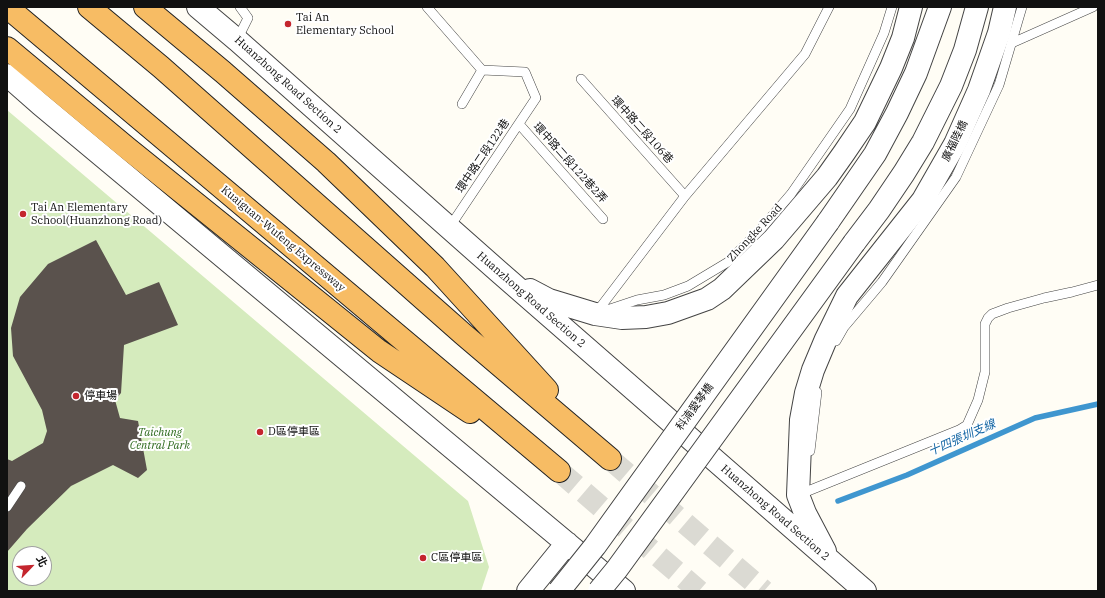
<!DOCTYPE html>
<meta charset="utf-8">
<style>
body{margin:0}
#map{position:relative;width:1105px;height:598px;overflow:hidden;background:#fffdf5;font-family:"IBM Plex Serif","Noto Sans TC",serif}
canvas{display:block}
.frame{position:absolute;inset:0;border:8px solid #111;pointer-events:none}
.north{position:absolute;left:12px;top:546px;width:40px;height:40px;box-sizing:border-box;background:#fff;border:1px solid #a0a0a0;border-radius:50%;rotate:65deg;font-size:11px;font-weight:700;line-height:16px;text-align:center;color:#111}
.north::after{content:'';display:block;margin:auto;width:14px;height:18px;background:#c4262e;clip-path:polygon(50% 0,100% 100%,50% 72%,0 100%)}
</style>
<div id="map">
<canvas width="1105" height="598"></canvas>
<div class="frame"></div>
<div class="north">北</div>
</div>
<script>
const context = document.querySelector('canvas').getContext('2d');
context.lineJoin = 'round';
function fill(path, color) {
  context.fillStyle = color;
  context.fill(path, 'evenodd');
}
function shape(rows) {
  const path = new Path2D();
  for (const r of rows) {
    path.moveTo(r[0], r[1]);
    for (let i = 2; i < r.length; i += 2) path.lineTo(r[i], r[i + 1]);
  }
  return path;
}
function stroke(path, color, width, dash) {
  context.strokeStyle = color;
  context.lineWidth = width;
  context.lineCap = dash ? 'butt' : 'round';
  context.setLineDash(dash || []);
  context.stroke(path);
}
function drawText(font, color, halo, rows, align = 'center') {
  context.font = font + ' "IBM Plex Serif","Noto Sans TC",serif';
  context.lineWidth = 4;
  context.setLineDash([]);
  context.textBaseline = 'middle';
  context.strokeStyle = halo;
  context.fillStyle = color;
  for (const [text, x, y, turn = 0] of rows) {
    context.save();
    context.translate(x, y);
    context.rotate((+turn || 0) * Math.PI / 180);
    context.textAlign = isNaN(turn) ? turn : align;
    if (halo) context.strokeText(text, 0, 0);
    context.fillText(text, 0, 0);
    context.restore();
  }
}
fill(shape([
 [7,110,468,501,489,567,481,591,7,591],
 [20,554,44,554,44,578,20,578]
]), '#d5ebbd');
stroke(shape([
 [838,501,907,475,1035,418,1098,404]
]), '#3f96cf', 5.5);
fill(shape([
 [96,240,126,295,159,282,178,325,124,345,121,393,115,400,120,418,138,421,147,470,138,478,113,465,71,486,27,529,7,552,7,459,12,461,43,443,47,431,42,410,13,356,11,328,20,297,48,264]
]), '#5a524d');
stroke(shape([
 [610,459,764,591],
 [559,471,699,591]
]), '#dbdad3', 22, [22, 11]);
const service = shape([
 [427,7,482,70,525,72,536,98,449,228],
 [237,40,248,18,240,7],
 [1012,43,1093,7],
 [581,79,685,196],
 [462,104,482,70],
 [519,124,603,219],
 [607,310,637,300,664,295,688,286,728,262,761,229,791,194,850,109,884,33,892,7],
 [596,313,685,196,805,54,829,7],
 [836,341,844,327,882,282,956,177,999,85,1022,7],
 [810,451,817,392],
 [798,495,959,430,967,425,978,400,985,372,985,324,988,318,992,314,1008,308,1044,298,1072,292,1098,285],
 [7,507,21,486]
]);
const tertiary = shape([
 [198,7,237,40,498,271,865,591],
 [7,75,40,104,624,591],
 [828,222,875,154,897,113,916,73,940,7],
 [854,243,879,210,904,173,923,142,951,86,965,50,977,7],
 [530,290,549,300,595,314,622,318,646,317,668,313,707,299,722,289,774,239,827,177,844,153,865,122,891,68,903,38,911,7],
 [825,551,805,513,798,495,801,420,806,393,813,370,826,339,847,296,923,200,955,144,979,90,999,33,1005,7],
 [528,591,567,543]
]);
const trunk = shape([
 [7,7,559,471],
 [89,7,161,67,463,334,610,459],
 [145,7,223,72,326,162,435,267,547,390],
 [7,48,127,148,379,351,470,412]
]);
stroke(service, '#444', 10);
stroke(tertiary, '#444', 24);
stroke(trunk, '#222', 24);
stroke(service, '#fff', 9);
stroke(tertiary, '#fff', 22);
stroke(trunk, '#f7bc64', 22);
const tertiaryBridge = shape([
 [559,591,595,546,828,222],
 [599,591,617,569,854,243]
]);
stroke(tertiaryBridge, '#444', 24, []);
stroke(tertiaryBridge, '#fff', 22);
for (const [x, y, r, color] of [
 [288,24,4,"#c4262e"],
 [23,214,4,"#c4262e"],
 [76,396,4,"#c4262e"],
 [260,432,4,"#c4262e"],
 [423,558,4,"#c4262e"]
]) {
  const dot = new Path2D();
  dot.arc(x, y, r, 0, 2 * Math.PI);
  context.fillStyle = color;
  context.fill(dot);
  stroke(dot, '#fff', 1.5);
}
drawText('11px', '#111', '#fff', [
 ["Tai An",296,18],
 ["Elementary School",296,31],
 ["Tai An Elementary",31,208],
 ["School(Huanzhong Road)",31,221],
 ["停車場",84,396],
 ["D區停車區",268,432],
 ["C區停車區",431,558]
], 'left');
drawText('11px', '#111', '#fff', [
 ["Huanzhong Road Section 2",288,85,42],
 ["環中路二段106巷",642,130,48],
 ["廣福陸橋",955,141,-64],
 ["環中路二段122巷",483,156,-56],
 ["環中路二段122巷2弄",570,163,48],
 ["Zhongke Road",755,233,-47],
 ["Kuaiguan-Wufeng Expressway",283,239,40],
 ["Huanzhong Road Section 2",531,300,41],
 ["科湳愛琴橋",695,407,-54],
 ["Huanzhong Road Section 2",775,513,41]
]);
drawText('italic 11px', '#2f6b1f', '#fff', [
 ["Taichung",160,433],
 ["Central Park",160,446]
]);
drawText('italic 12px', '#1768a6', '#fff', [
 ["十四張圳支線",962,438,-24]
]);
</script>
